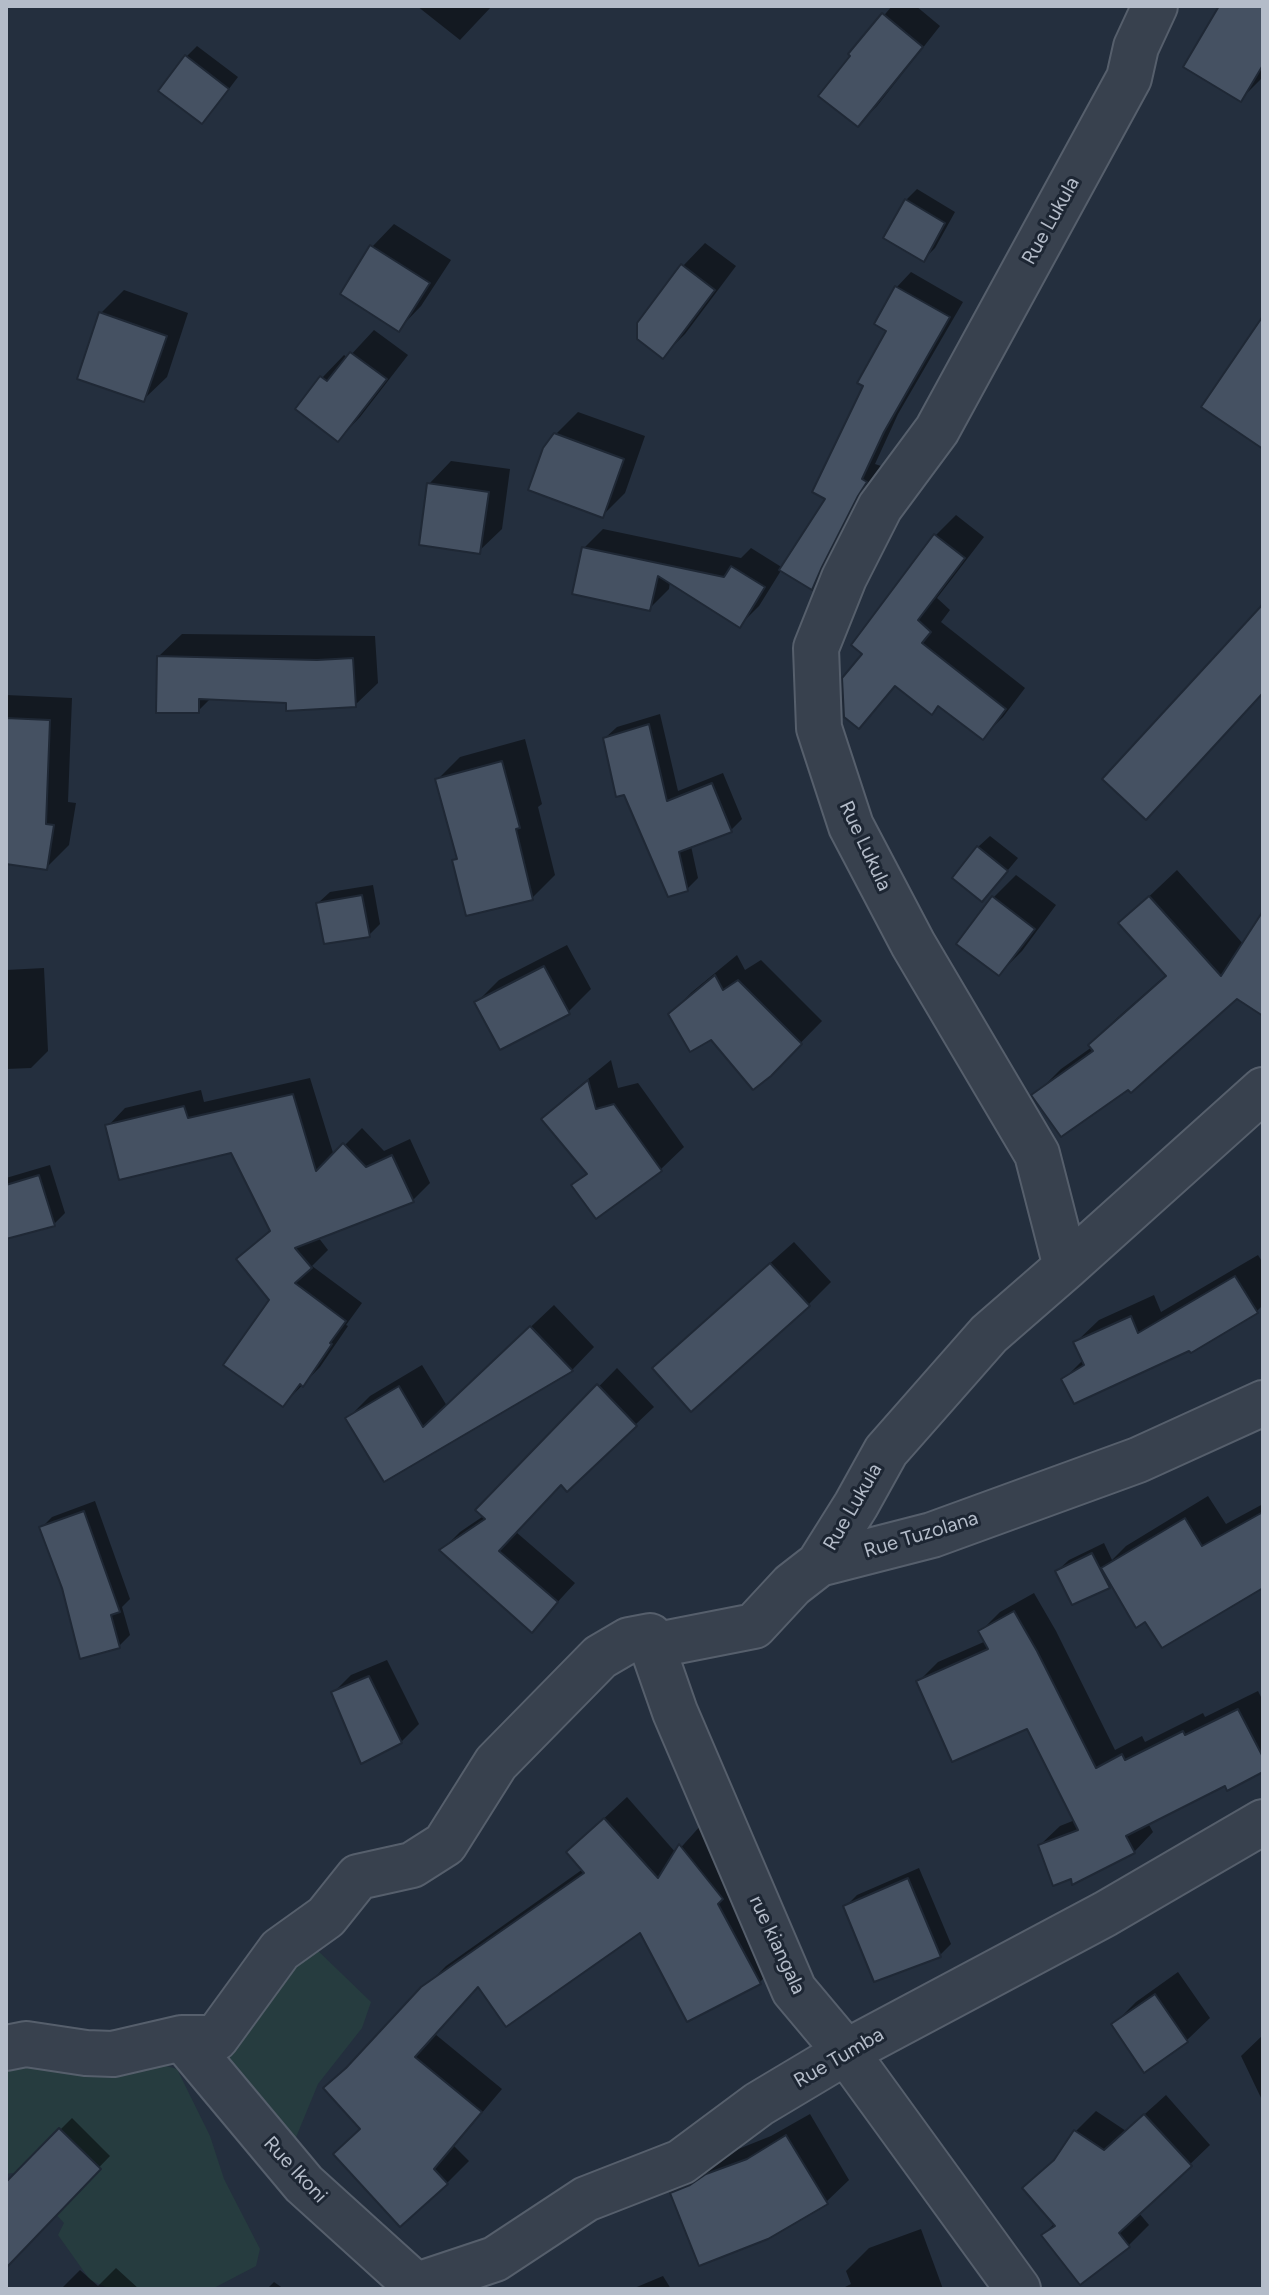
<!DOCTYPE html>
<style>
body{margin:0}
#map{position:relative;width:1269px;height:2295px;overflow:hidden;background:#242f3e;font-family:Figtree,sans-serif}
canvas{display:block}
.frame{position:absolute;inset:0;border:8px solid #b4bcc9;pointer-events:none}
</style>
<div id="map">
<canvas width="1269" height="2295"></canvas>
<div class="frame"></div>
</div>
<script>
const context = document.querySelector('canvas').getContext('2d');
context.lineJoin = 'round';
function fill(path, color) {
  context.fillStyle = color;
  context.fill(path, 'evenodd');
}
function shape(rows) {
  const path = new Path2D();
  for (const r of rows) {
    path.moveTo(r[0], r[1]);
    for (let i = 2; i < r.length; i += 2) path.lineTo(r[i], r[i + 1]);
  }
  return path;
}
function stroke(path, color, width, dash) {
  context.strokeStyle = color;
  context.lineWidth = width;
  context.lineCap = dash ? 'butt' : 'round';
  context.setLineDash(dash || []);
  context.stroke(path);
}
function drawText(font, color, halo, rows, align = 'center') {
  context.font = font + ' Figtree,sans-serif';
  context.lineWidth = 6;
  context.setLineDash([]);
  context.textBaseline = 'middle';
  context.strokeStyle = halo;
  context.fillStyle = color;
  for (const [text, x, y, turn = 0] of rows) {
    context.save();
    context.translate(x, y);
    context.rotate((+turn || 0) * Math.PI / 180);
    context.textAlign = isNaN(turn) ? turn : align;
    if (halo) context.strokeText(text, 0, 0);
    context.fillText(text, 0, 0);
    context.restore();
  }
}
fill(shape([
 [312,1945,371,2002,362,2028,318,2084,292,2147,221,2051],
 [11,2064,159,2064,177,2069,210,2136,224,2179,260,2249,256,2266,212,2289,110,2289,90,2280,58,2235,64,2223,28,2184,12,2173,6,2174,6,2067]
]), '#263c3f');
fill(shape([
 [417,6,492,6,460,40],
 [892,6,916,6,940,26,877,106,858,125,853,56,851,54],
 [1221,6,1263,6,1263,77,1241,99],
 [197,46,238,77,213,110,186,57],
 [917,189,955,212,935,248,924,259,906,200],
 [394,224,451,260,421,306,399,329,372,247],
 [705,243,736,266,685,334,663,356,683,266],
 [911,272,963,302,898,414,875,464,881,466,872,478,836,550,827,573,812,588,782,569,759,606,740,625,670,581,669,589,650,608,584,548,603,529,741,558,751,548,783,568,828,498,889,330,896,288],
 [124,290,188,313,167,377,144,399,101,313],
 [374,330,408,355,360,417,338,440,322,378,344,355,348,358],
 [578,412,645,436,625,493,602,516,555,435],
 [451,461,510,469,502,529,479,551,429,484],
 [956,515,984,537,937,598,950,610,941,622,1025,688,1003,717,983,737,939,705,932,712,897,684,859,726,864,654,853,645,936,535],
 [1263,607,1263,693,1146,817],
 [182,634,375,636,378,683,355,705,212,697,198,711,159,656],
 [6,695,72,698,68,802,76,803,69,845,46,868,6,862],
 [660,714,678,791,723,773,742,819,731,830,691,846,698,878,687,889,605,738,617,727],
 [525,739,542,804,538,807,555,875,532,898,454,860,458,857,437,780,460,757],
 [990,836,1018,858,993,888,978,847],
 [1177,870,1245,946,1263,926,1263,1012,1237,996,1128,1087,1034,1096,1061,1069,1092,1047,1090,1045,1117,1018,1167,974,1121,923],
 [1016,875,1056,905,1022,951,999,974,993,898],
 [373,885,380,924,369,935,318,903,330,892],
 [567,945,591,989,568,1012,476,1003,499,980],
 [737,955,745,970,761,960,822,1021,770,1074,670,1014,692,992],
 [44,968,48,1051,31,1068,6,1069,6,970],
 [611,1060,618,1088,638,1083,684,1147,661,1169,597,1216,574,1186,588,1172,543,1119,566,1097],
 [310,1078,334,1156,362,1128,384,1151,410,1139,430,1183,413,1200,318,1237,328,1250,312,1266,362,1303,346,1325,348,1326,320,1367,283,1405,271,1299,238,1259,271,1229,233,1150,108,1126,125,1108,201,1090,204,1102],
 [50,1165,65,1213,54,1224,6,1225,6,1178],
 [794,1242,831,1282,808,1305,677,1346],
 [1258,1255,1263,1263,1263,1305,1256,1312,1190,1348,1064,1379,1084,1359,1076,1342,1099,1320,1154,1295,1161,1312],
 [554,1305,594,1347,572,1370,385,1480,348,1418,370,1396,422,1365,447,1406],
 [617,1368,654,1407,635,1425,562,1483,516,1532,575,1583,531,1631,442,1550,460,1532,485,1515,478,1510],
 [1208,1496,1226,1524,1263,1504,1263,1586,1146,1619,1112,1583,1109,1586,1057,1571,1069,1560,1104,1543,1112,1560,1126,1546],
 [95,1501,130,1599,122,1607,130,1635,119,1646,64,1587,41,1528,52,1517],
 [1034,1593,1056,1631,1115,1750,1142,1736,1145,1742,1203,1713,1205,1717,1258,1691,1263,1701,1263,1770,1226,1784,1148,1823,1153,1832,1134,1852,1072,1876,1040,1845,1060,1826,1075,1820,1028,1727,918,1682,938,1662,986,1641,981,1631,1000,1612],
 [387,1660,419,1724,401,1742,334,1692,351,1675],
 [627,1797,676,1853,702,1824,781,1960,760,1982,641,1930,480,1985,435,2034,502,2089,454,2146,469,2161,447,2183,362,2128,326,2088,446,1966,583,1869,568,1852],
 [919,1868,951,1944,940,1955,846,1906,857,1895],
 [1178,1972,1210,2018,1187,2040,1144,2070,1113,2025,1136,2002],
 [1263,2035,1263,2102,1241,2056],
 [1166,2095,1210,2145,1139,2213,1149,2225,1128,2246,1043,2235,1055,2223,1025,2188,1060,2155,1076,2131,1096,2111,1126,2131],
 [810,2114,849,2180,826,2202,672,2194,695,2171,715,2163,731,2152,771,2136],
 [72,2118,110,2156,23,2246,6,2231,6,2184],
 [921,2229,943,2289,841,2289,851,2284,846,2271,869,2248],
 [116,2268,139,2289,61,2289,80,2270,98,2286],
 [663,2276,671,2289,632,2289],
 [274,2282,284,2289,267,2289]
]), '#0007');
const building = shape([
 [1219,6,1263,6,1263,65,1241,102,1183,67,1219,6],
 [882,13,923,47,858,127,818,96,850,56,848,54,882,13],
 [185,55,229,89,202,124,158,91,185,55],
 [905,199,945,223,924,262,883,238,905,199],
 [370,245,430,283,399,332,340,294,370,245],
 [681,264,715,290,663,359,637,339,637,323,681,264],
 [895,286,950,317,884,432,862,479,867,482,858,496,822,567,812,590,779,570,825,499,812,492,863,386,857,383,886,331,874,324,895,286],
 [99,312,167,336,144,402,77,379,99,312],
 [1263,316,1263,449,1201,407,1263,316],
 [350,352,387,379,338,442,295,409,320,376,327,381,350,352],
 [554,433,624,459,603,518,528,490,543,448,554,433],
 [427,483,489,492,480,554,419,545,427,483],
 [934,534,965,558,918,620,931,632,922,643,1006,709,983,740,938,706,932,715,895,686,859,729,844,717,842,678,862,654,851,645,934,534],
 [582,547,724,577,731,566,765,587,740,628,658,576,650,611,572,594,582,547],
 [1263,604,1263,693,1146,820,1102,779,1263,604],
 [157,656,317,660,353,658,356,707,286,711,286,703,199,699,199,713,156,713,157,656],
 [6,718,50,720,46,824,54,825,47,870,6,864,6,718],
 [649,724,667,801,712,783,732,832,679,852,688,891,668,897,624,795,616,797,603,738,649,724],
 [502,761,520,828,516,829,533,900,466,916,452,860,457,859,435,779,502,761],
 [977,846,1008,871,982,902,952,878,977,846],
 [362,895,370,937,324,944,316,903,362,895],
 [992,896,1035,929,999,976,956,944,992,896],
 [1149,896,1221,976,1263,911,1263,1016,1237,999,1131,1093,1128,1090,1061,1137,1031,1095,1093,1051,1088,1045,1166,976,1118,923,1149,896],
 [544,966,570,1014,500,1050,474,1002,544,966],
 [715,975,723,990,738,980,802,1044,771,1076,753,1090,711,1040,690,1052,668,1014,715,975],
 [588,1080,596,1109,614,1104,662,1171,596,1219,571,1185,587,1174,541,1119,588,1080],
 [293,1094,316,1171,343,1143,366,1167,392,1155,414,1202,295,1248,312,1268,295,1283,346,1321,330,1343,332,1344,303,1387,300,1384,283,1407,223,1365,269,1300,236,1259,270,1231,231,1153,119,1180,105,1125,184,1106,188,1118,293,1094],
 [39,1175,55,1226,6,1239,6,1185,39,1175],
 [770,1263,810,1306,691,1412,652,1368,770,1263],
 [1235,1276,1258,1313,1191,1353,1189,1351,1074,1404,1061,1379,1084,1365,1073,1342,1131,1316,1138,1333,1235,1276],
 [530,1326,573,1371,384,1482,345,1418,399,1386,423,1427,530,1326],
 [597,1384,637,1426,567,1492,561,1485,499,1551,558,1602,532,1633,439,1550,485,1519,475,1510,597,1384],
 [84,1511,120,1612,111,1615,120,1648,80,1659,62,1588,39,1527,84,1511],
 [1263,1512,1263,1588,1162,1648,1145,1622,1136,1628,1101,1568,1185,1518,1202,1546,1263,1512],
 [1092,1553,1110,1588,1072,1605,1055,1571,1092,1553],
 [1014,1611,1037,1651,1096,1768,1122,1754,1125,1760,1183,1731,1185,1735,1238,1709,1263,1757,1263,1772,1227,1791,1225,1786,1126,1836,1135,1853,1072,1885,1071,1879,1053,1886,1038,1845,1078,1830,1027,1729,952,1762,916,1681,988,1649,978,1631,1014,1611],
 [369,1676,402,1743,361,1764,331,1692,369,1676],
 [604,1818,658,1878,679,1844,723,1899,718,1904,761,1984,687,2022,640,1933,506,2027,478,1987,415,2057,482,2112,434,2169,448,2184,400,2227,333,2154,360,2129,323,2088,346,2068,421,1987,584,1873,566,1852,604,1818],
 [908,1878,941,1957,874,1982,843,1906,908,1878],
 [1155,1994,1188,2042,1144,2073,1111,2024,1155,1994],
 [1144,2114,1192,2166,1119,2233,1130,2247,1080,2285,1041,2235,1055,2226,1022,2188,1054,2160,1074,2130,1104,2150,1144,2114],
 [59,2128,101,2169,6,2268,6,2182,59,2128],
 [786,2135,828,2204,768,2239,699,2266,670,2193,690,2185,706,2174,747,2159,786,2135]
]);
fill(building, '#455162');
stroke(building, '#1f2835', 2);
const minor = shape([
 [1066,1267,1263,1090],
 [819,1564,856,1505,886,1451,989,1334,1066,1267,1037,1154,913,944,851,826,819,728,816,648,844,578,880,507,937,430,1129,78,1136,47,1155,6],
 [652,1646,675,1712,794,1990,846,2052,1018,2289],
 [182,2038,304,2184,420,2289],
 [6,2048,26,2044,86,2053,113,2054,182,2038,216,2038,280,1950,326,1917,358,1877,412,1865,445,1844,496,1763,600,1657,629,1640,650,1636,652,1646,754,1626,792,1585,819,1564,932,1535,1138,1460,1263,1403],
 [414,2286,495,2259,586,2199,681,2162,759,2104,846,2052,1105,1914,1263,1822]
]);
stroke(minor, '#565f6c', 48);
stroke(minor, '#38414e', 44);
drawText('20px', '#b4bcc9', '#1d2633', [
 ["Rue Lukula",1051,221,-61],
 ["Rue Lukula",865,846,65],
 ["Rue Lukula",853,1507,-60],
 ["Rue Tuzolana",921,1535,-17],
 ["rue kiangala",777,1945,65],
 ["Rue Tumba",839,2058,-30],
 ["Rue Ikoni",295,2170,47]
]);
</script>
